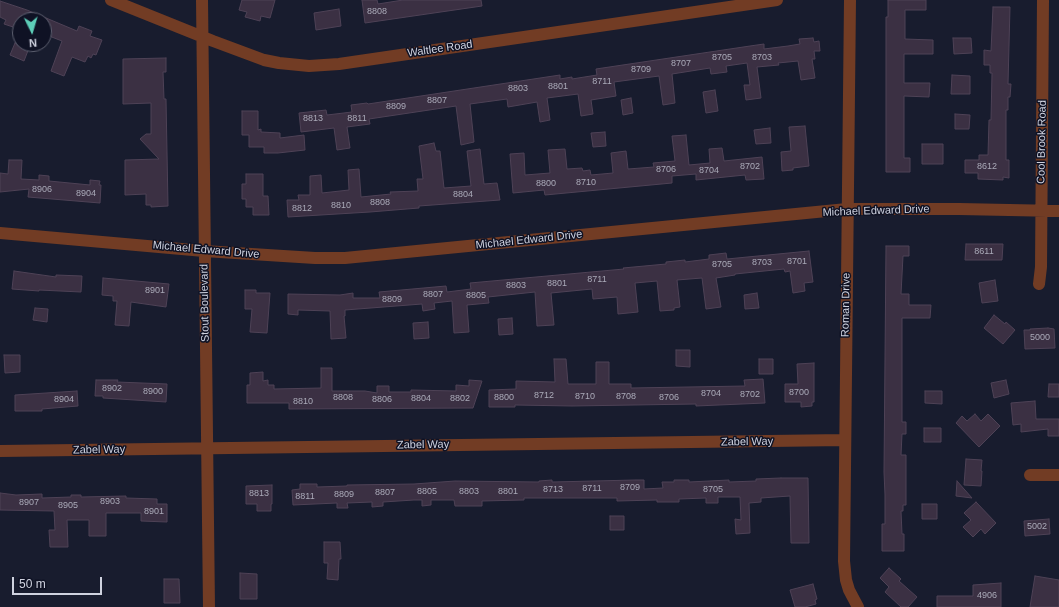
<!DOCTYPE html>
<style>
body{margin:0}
#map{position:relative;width:1059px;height:607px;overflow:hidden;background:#181c2e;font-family:Helvetica,sans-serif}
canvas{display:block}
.north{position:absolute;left:12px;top:12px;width:40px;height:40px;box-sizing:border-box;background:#0f1224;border:1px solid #5c5f6f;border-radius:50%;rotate:175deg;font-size:11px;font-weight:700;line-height:16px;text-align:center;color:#cfd2df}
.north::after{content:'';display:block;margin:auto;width:14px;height:18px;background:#5dceb8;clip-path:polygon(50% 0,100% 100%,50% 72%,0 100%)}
.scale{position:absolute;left:12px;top:577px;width:90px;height:18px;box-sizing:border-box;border:2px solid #cfd2df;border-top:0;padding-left:5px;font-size:12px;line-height:14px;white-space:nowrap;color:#cfd2df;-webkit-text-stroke:3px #0f1224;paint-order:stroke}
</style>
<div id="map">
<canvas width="1059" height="607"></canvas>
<div class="north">N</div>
<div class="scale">50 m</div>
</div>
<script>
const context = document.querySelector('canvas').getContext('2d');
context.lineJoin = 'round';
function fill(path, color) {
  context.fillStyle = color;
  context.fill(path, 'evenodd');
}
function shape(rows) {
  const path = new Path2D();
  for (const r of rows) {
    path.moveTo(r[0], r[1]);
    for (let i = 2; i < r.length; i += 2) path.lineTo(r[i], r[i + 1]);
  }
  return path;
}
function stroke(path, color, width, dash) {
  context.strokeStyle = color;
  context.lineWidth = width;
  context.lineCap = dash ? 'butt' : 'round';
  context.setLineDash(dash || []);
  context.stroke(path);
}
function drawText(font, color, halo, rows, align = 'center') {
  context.font = font + ' Helvetica,sans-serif';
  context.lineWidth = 3;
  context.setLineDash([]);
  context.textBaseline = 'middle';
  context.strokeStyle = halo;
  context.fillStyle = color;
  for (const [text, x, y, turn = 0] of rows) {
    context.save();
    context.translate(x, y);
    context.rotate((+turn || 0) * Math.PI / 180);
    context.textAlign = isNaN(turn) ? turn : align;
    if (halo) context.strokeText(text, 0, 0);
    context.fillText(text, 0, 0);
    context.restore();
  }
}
const building = shape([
 [242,0,275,0,270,18,261,16,260,21,245,17,247,12,239,10,242,0],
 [362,0,377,0,378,4,403,0,481,0,482,6,365,23,362,0],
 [888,0,926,0,926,10,905,10,905,39,933,40,933,54,904,54,904,83,930,83,929,97,904,96,904,158,910,158,910,172,886,172,886,17,888,17,888,0],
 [0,1,27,10,77,31,79,26,92,31,90,36,102,40,96,55,93,54,91,58,88,56,85,62,72,57,64,76,51,71,62,41,44,34,44,20,19,20,16,28,4,24,6,20,0,17,0,1],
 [993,7,1010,7,1008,84,1011,84,1010,97,1008,97,1008,110,1006,110,1006,160,1009,160,1009,178,1003,177,1003,180,978,179,978,173,965,173,965,160,979,160,979,155,988,155,989,120,991,120,992,73,990,73,990,65,984,65,984,50,991,51,993,7],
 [339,9,341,26,316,30,314,13,339,9],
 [813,38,814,42,819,41,820,51,814,51,815,59,812,59,815,78,801,80,798,61,778,63,779,65,757,67,761,98,746,100,744,85,750,85,747,63,726,66,727,72,711,74,710,68,672,74,675,103,663,105,659,76,614,82,616,96,591,100,593,114,581,116,578,94,547,98,550,120,540,122,537,102,508,107,507,99,470,104,474,142,461,145,456,106,369,119,370,124,347,127,350,148,337,150,334,128,301,132,299,113,326,110,327,115,352,112,351,105,367,103,368,104,560,75,560,79,572,77,572,79,597,75,596,69,750,46,764,44,764,49,788,46,800,44,799,39,813,38],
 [953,38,971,38,972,53,954,54,953,38],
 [15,43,29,48,24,61,10,55,15,43],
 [166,58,166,72,163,72,164,99,166,99,168,206,151,207,151,205,146,205,146,194,125,195,125,160,159,159,140,139,146,134,151,134,151,103,123,104,123,59,166,58],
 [952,75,970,76,970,94,951,94,952,75],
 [715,90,718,111,706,113,703,92,715,90],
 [631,98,633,113,623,115,621,100,631,98],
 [242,111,258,111,258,130,261,129,261,132,280,133,280,138,304,135,305,150,278,153,264,153,264,147,249,147,249,135,242,135,242,111],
 [955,114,970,115,969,129,955,129,955,114],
 [805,126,809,166,793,168,793,170,782,171,781,152,791,151,789,127,805,126],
 [770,128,771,143,756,144,754,130,770,128],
 [605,132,606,146,593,147,591,133,605,132],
 [686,135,689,165,710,163,709,149,722,148,724,161,762,157,764,179,746,180,745,175,696,180,696,174,672,176,672,183,545,195,544,190,513,193,510,154,524,153,525,175,550,173,548,150,565,149,567,169,582,168,583,171,590,170,591,175,613,173,611,153,626,151,628,169,654,167,653,163,675,161,672,136,686,135],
 [434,143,436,151,440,151,444,188,471,186,467,151,480,149,484,184,497,183,500,200,419,206,419,208,370,212,288,217,287,200,299,200,298,195,310,195,310,176,321,175,322,193,349,190,348,170,359,169,361,197,391,194,390,192,418,191,417,179,423,179,419,146,434,143],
 [922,144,943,144,943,164,922,164,922,144],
 [9,160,22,160,21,179,39,180,39,175,49,176,49,181,90,185,90,180,100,181,99,185,101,185,100,203,28,197,29,189,0,192,0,173,8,174,9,160],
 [246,174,263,174,263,196,268,196,269,215,253,215,253,207,246,207,246,199,242,199,242,184,246,184,246,174],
 [966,244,1003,244,1002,260,965,260,966,244],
 [886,246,909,246,909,256,903,256,901,294,909,294,909,305,931,305,930,318,902,318,902,422,906,422,906,434,902,434,901,455,906,455,906,505,903,505,903,511,901,511,902,534,904,534,904,551,882,551,882,524,885,524,885,495,884,472,886,246],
 [809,251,813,282,804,283,805,291,793,293,790,271,785,272,784,269,735,274,735,275,716,278,721,307,706,309,702,278,677,280,680,307,674,308,674,310,660,311,657,281,635,283,638,312,618,314,617,297,593,299,592,289,551,293,554,325,537,326,535,292,488,297,489,303,467,305,469,332,454,333,452,301,434,303,435,309,423,311,422,304,345,310,345,316,344,316,346,338,331,339,330,311,298,310,298,315,288,314,288,294,340,295,353,293,353,298,380,298,379,292,446,286,447,292,471,289,470,283,624,269,623,268,666,264,666,262,685,260,685,262,709,259,709,255,726,253,727,259,809,251],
 [14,271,56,277,56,275,82,276,81,292,39,290,39,291,12,289,14,271],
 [103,278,169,284,166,307,131,302,129,326,115,325,117,301,113,301,113,296,102,295,103,278],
 [995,280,998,301,982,303,979,283,995,280],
 [245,290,256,290,256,293,270,293,267,333,250,332,252,309,245,309,245,290],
 [757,293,759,308,745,309,744,295,757,293],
 [35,308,48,309,47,322,33,320,35,308],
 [994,315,1005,324,1006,322,1015,330,1003,344,984,328,994,315],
 [512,318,513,334,499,335,498,319,512,318],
 [428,322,429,338,414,339,413,323,428,322],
 [1048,328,1054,329,1055,348,1025,349,1024,330,1030,330,1030,329,1048,328],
 [676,350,690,350,690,367,676,366,676,350],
 [4,355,20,355,20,372,5,373,4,355],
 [554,359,566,359,568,384,596,384,596,362,609,362,609,384,631,384,631,388,745,386,744,380,763,379,765,403,696,406,696,404,572,406,515,405,515,407,489,407,489,390,516,389,516,381,555,382,554,359],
 [759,359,773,359,773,374,759,374,759,359],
 [814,363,814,402,812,402,812,406,801,407,801,402,785,402,785,384,798,384,797,364,814,363],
 [321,368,332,368,332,391,365,391,377,393,377,386,389,386,389,392,411,392,411,390,456,391,456,385,469,386,469,380,482,381,473,408,289,409,289,403,247,403,247,385,250,385,250,373,263,372,263,381,268,380,268,385,274,385,274,389,321,388,321,368],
 [96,380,118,380,117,382,167,384,166,402,103,398,103,396,95,396,96,380],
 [1006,380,1009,394,994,398,991,383,1006,380],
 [1049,384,1059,384,1059,397,1048,397,1049,384],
 [77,391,78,406,42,409,42,411,15,411,15,395,77,391],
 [925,391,942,391,942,404,925,403,925,391],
 [1035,401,1036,419,1059,419,1059,436,1048,436,1048,429,1021,432,1021,424,1013,425,1011,403,1035,401],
 [975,414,981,421,988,414,1000,426,979,447,956,423,962,416,967,421,975,414],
 [924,428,941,428,941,442,924,442,924,428],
 [966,459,982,460,981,471,982,471,981,486,964,485,966,459],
 [781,478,808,478,809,543,791,543,790,496,761,498,761,502,749,503,750,533,736,534,735,519,741,520,740,497,718,497,718,503,706,503,706,498,679,499,679,502,657,502,657,500,617,501,617,498,524,498,524,500,482,501,482,506,455,506,454,500,431,500,431,505,422,506,422,500,414,500,383,502,383,506,372,507,372,502,347,503,348,508,337,508,337,503,293,505,292,490,300,489,300,484,317,484,317,487,347,486,347,485,414,484,455,481,539,482,539,481,552,480,552,482,635,480,644,480,644,489,663,488,662,482,674,482,674,480,689,480,689,482,729,480,729,482,756,481,756,479,781,478],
 [957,481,972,498,956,496,957,481],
 [272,485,272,504,271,504,271,511,257,511,257,504,246,504,246,486,272,485],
 [0,493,16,495,42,494,42,498,71,497,71,495,81,495,81,497,126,496,126,498,157,499,157,504,167,504,167,522,141,521,141,513,106,513,106,536,89,536,89,520,67,520,68,547,50,547,49,530,55,530,54,511,0,510,0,493],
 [976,502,996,523,985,534,981,529,973,537,963,527,971,520,964,513,976,502],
 [922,504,937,504,937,519,922,519,922,504],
 [610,516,624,516,624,530,610,530,610,516],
 [1049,519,1050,534,1025,536,1024,521,1049,519],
 [324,542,340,542,341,559,339,559,338,580,327,579,328,563,324,563,324,542],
 [889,568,901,579,899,581,917,597,908,607,901,607,885,592,889,587,880,578,889,568],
 [240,573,257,574,257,599,240,599,240,573],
 [1035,576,1059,580,1059,607,1030,607,1035,576],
 [164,579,179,579,180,603,164,603,164,579],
 [1001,583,1001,607,937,607,937,596,973,596,973,585,1001,583],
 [813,584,817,599,815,600,816,604,805,607,795,607,790,590,813,584]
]);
fill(building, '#3b3043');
stroke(building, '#4e4256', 1);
stroke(shape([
 [111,0,213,41,264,60,279,63,309,66,339,64,777,0],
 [202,0,209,607],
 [850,0,844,561,846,580,849,590,858,607],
 [0,233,204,251,315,258,345,258,847,209,959,209,1059,211],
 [1039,284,1041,267,1043,0],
 [0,451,845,440],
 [1030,475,1059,475]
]), '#723c24', 12);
drawText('9px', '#aaaab8', null, [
 ["8808",377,12],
 ["8705",722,58],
 ["8703",762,58],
 ["8707",681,64],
 ["8709",641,70],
 ["8711",602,82],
 ["8801",558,87],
 ["8803",518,89],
 ["8807",437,101],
 ["8809",396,107],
 ["8813",313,119],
 ["8811",357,119],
 ["8702",750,167],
 ["8612",987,167],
 ["8706",666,170],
 ["8704",709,171],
 ["8710",586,183],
 ["8800",546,184],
 ["8906",42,190],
 ["8904",86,194],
 ["8804",463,195],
 ["8808",380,203],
 ["8810",341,206],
 ["8812",302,209],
 ["8611",984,252],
 ["8701",797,262],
 ["8703",762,263],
 ["8705",722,265],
 ["8711",597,280],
 ["8801",557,284],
 ["8803",516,286],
 ["8901",155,291],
 ["8807",433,295],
 ["8805",476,296],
 ["8809",392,300],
 ["5000",1040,338],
 ["8902",112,389],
 ["8900",153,392],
 ["8700",799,393],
 ["8704",711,394],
 ["8702",750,395],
 ["8712",544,396],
 ["8710",585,397],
 ["8708",626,397],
 ["8808",343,398],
 ["8800",504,398],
 ["8706",669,398],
 ["8804",421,399],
 ["8802",460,399],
 ["8904",64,400],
 ["8806",382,400],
 ["8810",303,402],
 ["8709",630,488],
 ["8711",592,489],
 ["8713",553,490],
 ["8705",713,490],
 ["8805",427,492],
 ["8803",469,492],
 ["8801",508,492],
 ["8807",385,493],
 ["8813",259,494],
 ["8809",344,495],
 ["8811",305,497],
 ["8903",110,502],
 ["8907",29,503],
 ["8905",68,506],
 ["8901",154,512],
 ["5002",1037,527],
 ["4906",987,596]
]);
drawText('11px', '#cfd2df', '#0f1224', [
 ["Waltlee Road",440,49,-8],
 ["Cool Brook Road",1042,142,-89],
 ["Michael Edward Drive",876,211,-2],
 ["Michael Edward Drive",529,240,-6],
 ["Michael Edward Drive",206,250,5],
 ["Stout Boulevard",205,303,-91],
 ["Roman Drive",846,305,-89],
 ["Zabel Way",747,442,-1],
 ["Zabel Way",423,445,-1],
 ["Zabel Way",99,450,-1]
]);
</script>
